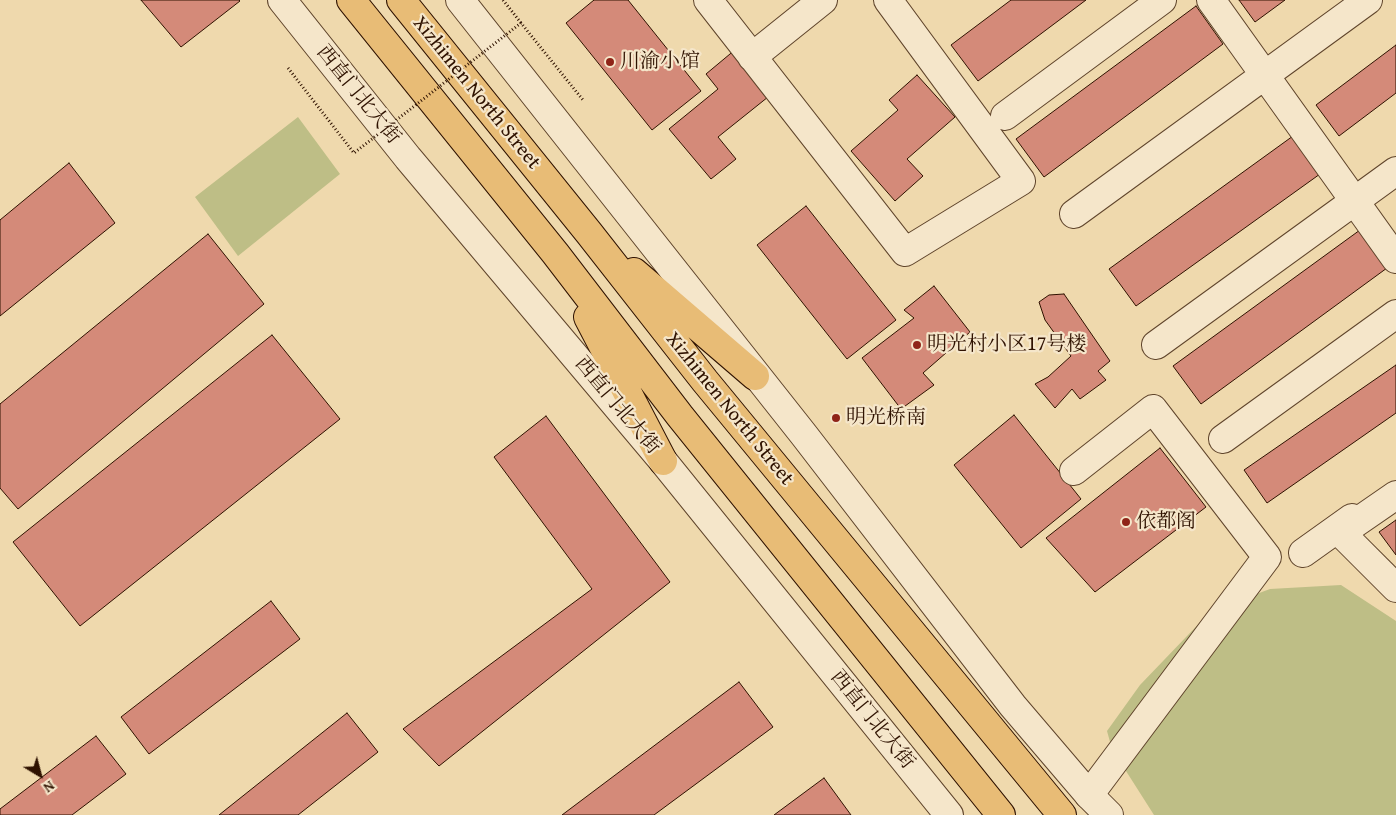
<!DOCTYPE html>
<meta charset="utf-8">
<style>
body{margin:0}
#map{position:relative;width:1396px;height:815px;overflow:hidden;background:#efd9ad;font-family:"Gentium Book Plus",serif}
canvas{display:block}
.north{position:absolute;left:15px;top:750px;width:50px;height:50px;-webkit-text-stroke:4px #f5e6ca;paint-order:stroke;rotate:143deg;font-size:14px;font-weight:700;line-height:20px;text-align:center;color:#2f1200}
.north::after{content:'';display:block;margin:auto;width:18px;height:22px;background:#2f1200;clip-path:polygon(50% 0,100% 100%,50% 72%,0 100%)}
</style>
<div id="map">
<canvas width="1396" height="815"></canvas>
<div class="north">N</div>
</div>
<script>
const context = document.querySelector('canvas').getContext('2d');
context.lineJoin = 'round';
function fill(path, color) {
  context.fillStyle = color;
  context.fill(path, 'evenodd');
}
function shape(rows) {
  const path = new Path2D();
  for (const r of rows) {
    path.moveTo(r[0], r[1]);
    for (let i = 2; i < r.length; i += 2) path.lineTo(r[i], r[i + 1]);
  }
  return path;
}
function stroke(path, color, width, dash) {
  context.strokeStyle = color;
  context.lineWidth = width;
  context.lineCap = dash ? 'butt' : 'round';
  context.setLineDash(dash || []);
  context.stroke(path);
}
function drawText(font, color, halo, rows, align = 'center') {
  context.font = font + ' "Gentium Book Plus","Noto Serif SC",serif';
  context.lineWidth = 4.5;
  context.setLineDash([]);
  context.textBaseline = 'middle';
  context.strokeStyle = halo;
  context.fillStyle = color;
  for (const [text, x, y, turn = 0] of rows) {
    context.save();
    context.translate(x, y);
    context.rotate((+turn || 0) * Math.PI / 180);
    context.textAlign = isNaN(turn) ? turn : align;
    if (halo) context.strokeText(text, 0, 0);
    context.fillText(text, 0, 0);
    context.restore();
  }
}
fill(shape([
 [298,117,340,174,238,256,195,197],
 [1341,585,1396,621,1396,815,1154,815,1112,749,1107,731,1140,685,1211,611,1270,589]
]), '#bebe86');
const building = shape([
 [141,0,239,0,240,1,181,47,141,0],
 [594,0,628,0,701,91,652,130,566,23,594,0],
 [1011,0,1086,0,978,81,951,45,1011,0],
 [1239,0,1285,0,1255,22,1239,0],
 [1196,6,1223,44,1044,177,1016,139,1196,6],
 [1396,45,1396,93,1339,136,1316,105,1396,45],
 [736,49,773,93,718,137,736,159,711,179,669,129,718,89,706,74,736,49],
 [917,75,955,117,907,159,923,176,895,201,851,151,898,110,889,100,917,75],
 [1293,136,1320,174,1136,306,1109,269,1293,136],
 [69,163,115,223,0,316,0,220,69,163],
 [806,206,896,320,847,359,757,245,806,206],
 [1360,230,1387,268,1201,404,1173,366,1360,230],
 [208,234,264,304,18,509,0,488,0,404,208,234],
 [934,286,970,332,923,373,934,385,901,409,862,358,914,318,904,310,934,286],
 [1064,294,1110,361,1098,371,1106,380,1080,399,1072,389,1055,408,1035,384,1048,377,1071,356,1045,320,1039,302,1049,295,1064,294],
 [272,335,340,419,80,626,13,542,272,335],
 [1396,365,1396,413,1267,503,1244,470,1396,365],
 [1014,415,1081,499,1021,548,954,465,1014,415],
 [546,416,670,582,439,766,403,729,592,589,494,457,546,416],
 [1160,448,1206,507,1095,592,1046,538,1160,448],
 [1396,520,1396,555,1379,532,1396,520],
 [271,601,300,639,149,754,121,717,271,601],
 [739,682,773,727,654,815,562,815,739,682],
 [347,713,378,752,298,815,219,815,347,713],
 [96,736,126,774,72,815,0,815,0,809,96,736],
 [824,778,851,815,774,815,824,778]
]);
fill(building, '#d48a79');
stroke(building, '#2f1200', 1);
const minor = shape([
 [708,0,905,252,1021,181,888,0],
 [1211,0,1396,259],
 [752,57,823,0],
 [1005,116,1162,0],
 [1074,214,1368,0],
 [1156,345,1396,171],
 [1223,439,1396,314],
 [1074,471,1153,409,1267,557,1089,795],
 [1396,495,1341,533,1396,588],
 [1303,553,1352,518]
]);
const tertiary = shape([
 [282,0,408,158,663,461,949,815],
 [460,0,804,435,1013,706,1089,795,1109,815]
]);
const trunk = shape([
 [351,0,555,253,680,416,1001,815],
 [401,0,589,233,705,381,1062,815],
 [634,272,755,376],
 [588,317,663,461]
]);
stroke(minor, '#5f442b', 30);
stroke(tertiary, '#5f442b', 30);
stroke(trunk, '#2f1200', 30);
stroke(shape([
 [503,0,521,23]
]), '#2f1200', 3, [1, 2.5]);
stroke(minor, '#f5e6ca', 28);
stroke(tertiary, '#f5e6ca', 28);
stroke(trunk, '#e8bc76', 28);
stroke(shape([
 [288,68,354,153,521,23,583,100]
]), '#2f1200', 3, [1, 2.5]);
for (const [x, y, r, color] of [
 [610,62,5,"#8f2418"],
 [917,345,5,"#8f2418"],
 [836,418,5,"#8f2418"],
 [1126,522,5,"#8f2418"]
]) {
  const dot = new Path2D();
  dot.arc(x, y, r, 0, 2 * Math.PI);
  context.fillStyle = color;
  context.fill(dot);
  stroke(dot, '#f5e6ca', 2);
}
drawText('20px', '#2f1200', '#f5e6ca', [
 ["川渝小馆",620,62],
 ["明光村小区17号楼",927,345],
 ["明光桥南",846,418],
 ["依都阁",1136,522]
], 'left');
drawText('20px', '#2f1200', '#f5e6ca', [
 ["Xizhimen North Street",476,93,51],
 ["西直门北大街",358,95,51],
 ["西直门北大街",617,406,50],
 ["Xizhimen North Street",729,409,51],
 ["西直门北大街",872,720,51]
]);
</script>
